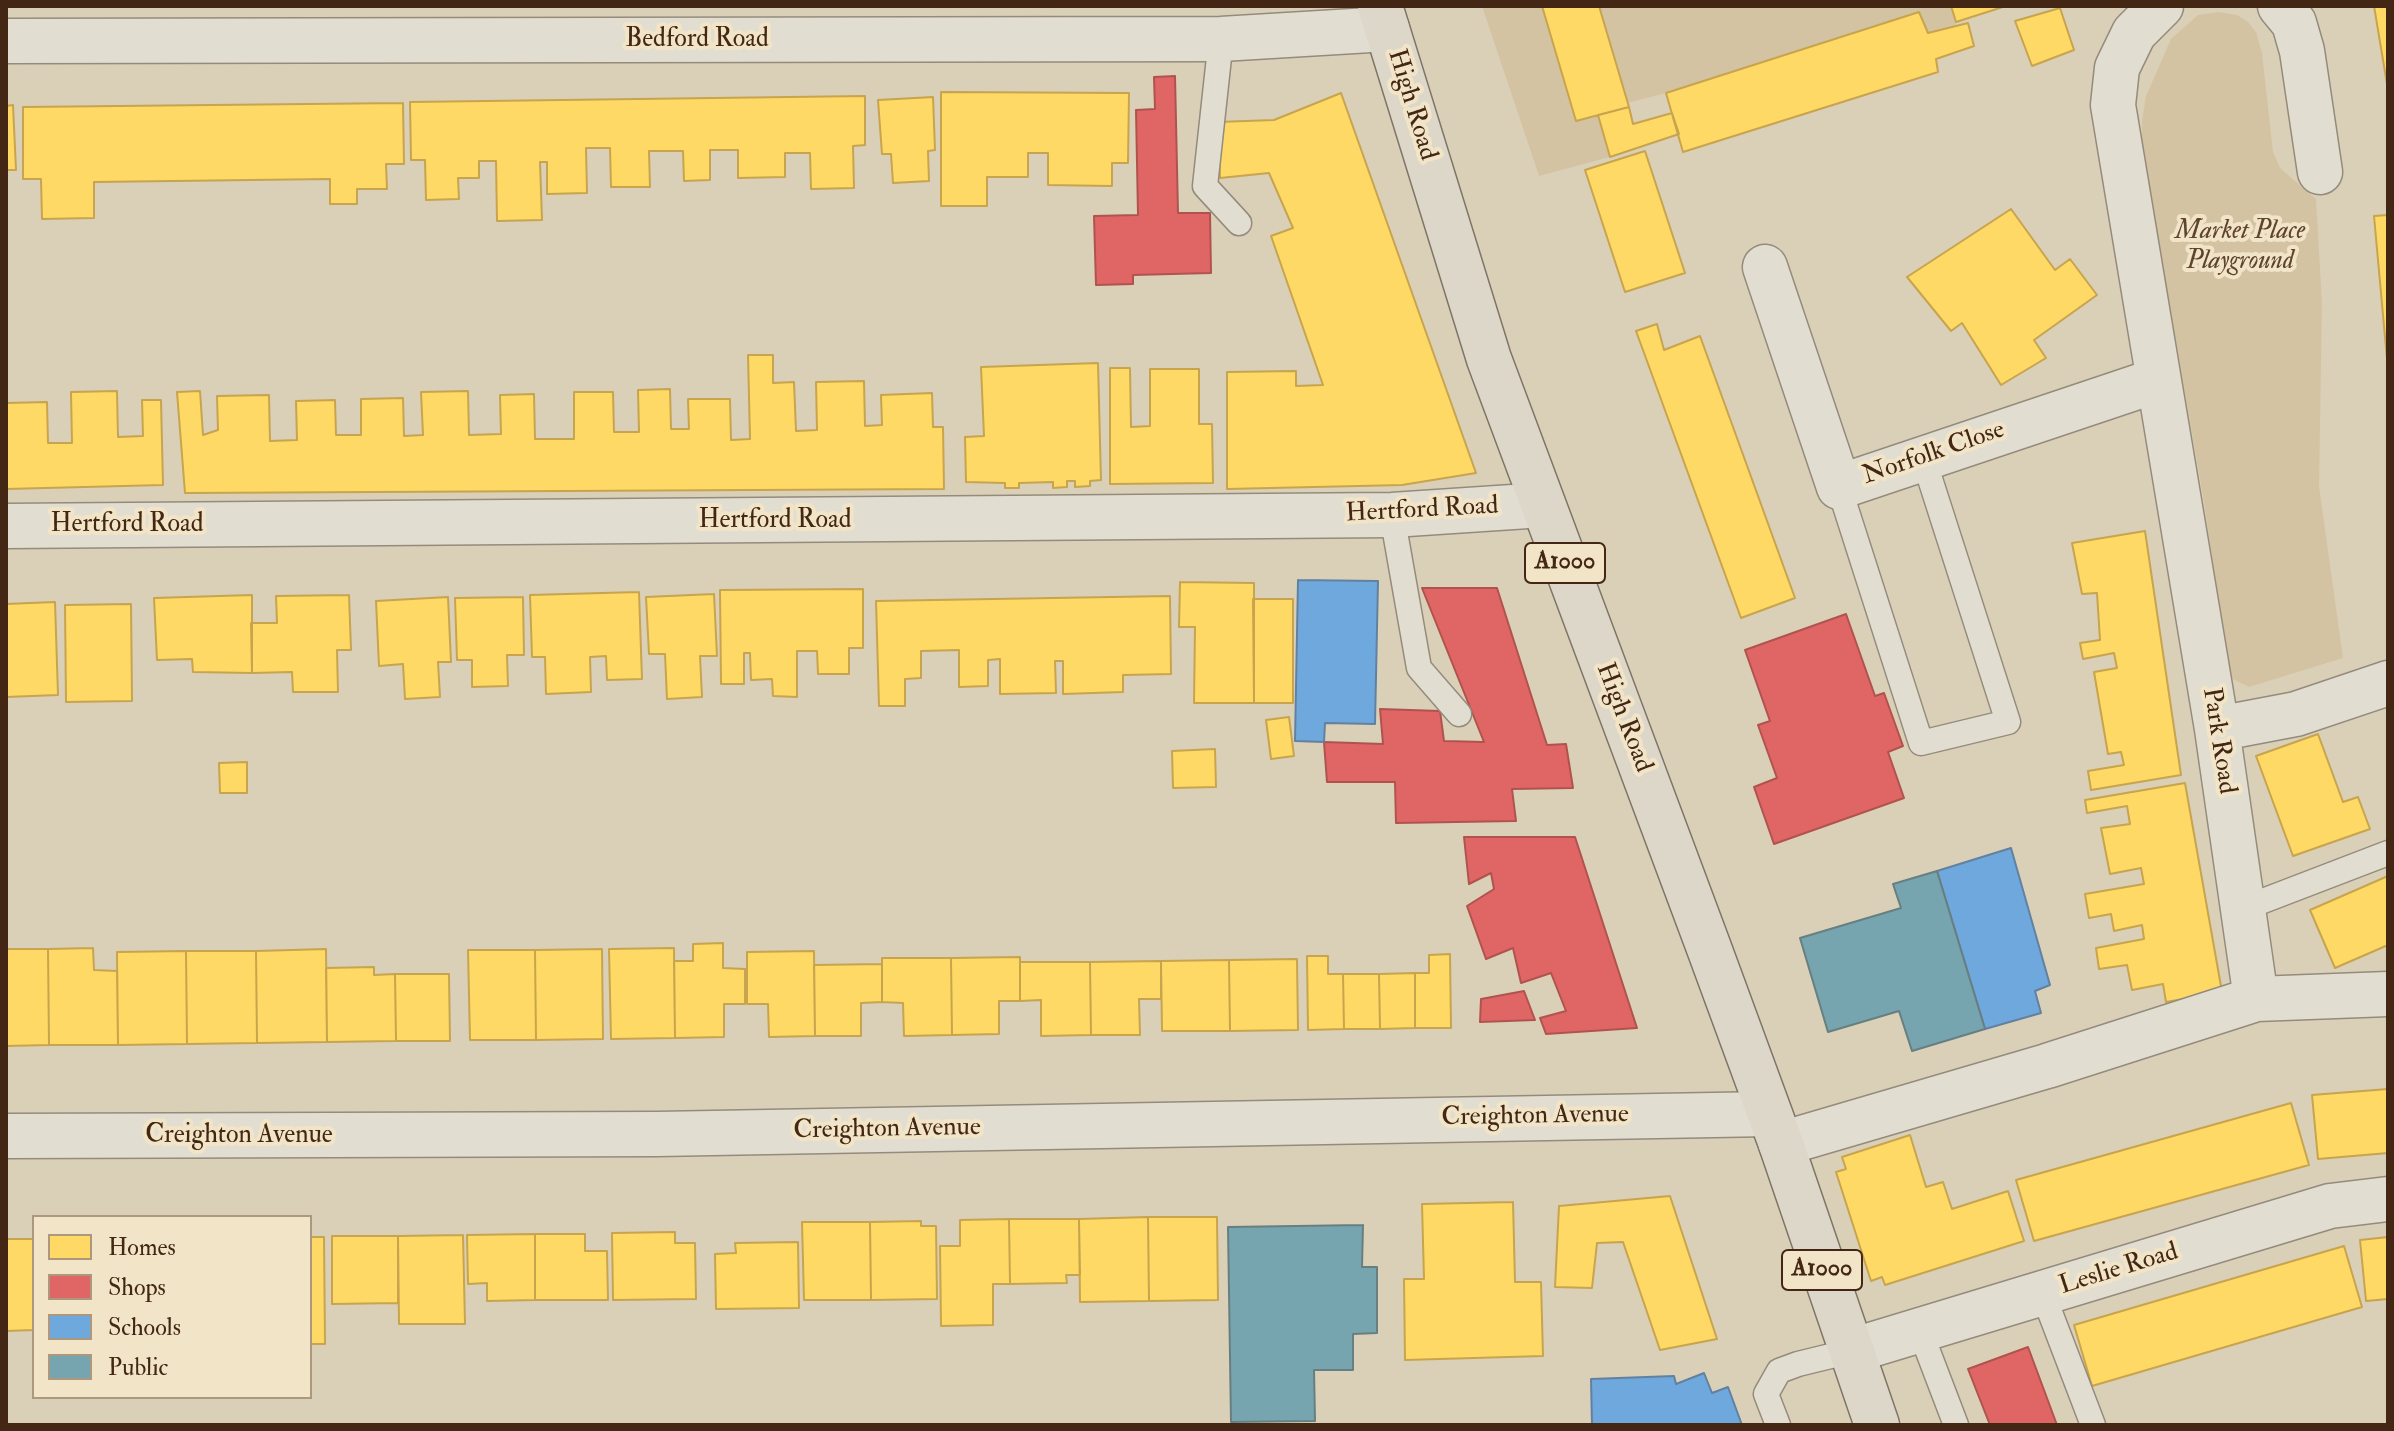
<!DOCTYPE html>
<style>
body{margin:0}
#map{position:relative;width:2394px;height:1431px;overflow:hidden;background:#dad0b8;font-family:"IM FELL Double Pica",serif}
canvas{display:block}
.frame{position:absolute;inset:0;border:8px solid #432714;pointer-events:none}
.legend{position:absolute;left:32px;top:1215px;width:280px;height:184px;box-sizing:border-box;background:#f1e4c7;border:2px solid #ab987f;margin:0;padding:10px 14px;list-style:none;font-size:24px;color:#432714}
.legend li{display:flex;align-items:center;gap:16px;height:40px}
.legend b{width:40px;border:2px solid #ab987f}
</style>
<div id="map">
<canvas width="2394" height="1431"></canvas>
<div class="frame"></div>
<ul class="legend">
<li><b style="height:22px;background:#ffd966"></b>Homes</li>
<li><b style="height:22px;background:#e06666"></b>Shops</li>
<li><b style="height:22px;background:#6fa8dc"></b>Schools</li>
<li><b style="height:22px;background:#76a5af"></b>Public</li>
</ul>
</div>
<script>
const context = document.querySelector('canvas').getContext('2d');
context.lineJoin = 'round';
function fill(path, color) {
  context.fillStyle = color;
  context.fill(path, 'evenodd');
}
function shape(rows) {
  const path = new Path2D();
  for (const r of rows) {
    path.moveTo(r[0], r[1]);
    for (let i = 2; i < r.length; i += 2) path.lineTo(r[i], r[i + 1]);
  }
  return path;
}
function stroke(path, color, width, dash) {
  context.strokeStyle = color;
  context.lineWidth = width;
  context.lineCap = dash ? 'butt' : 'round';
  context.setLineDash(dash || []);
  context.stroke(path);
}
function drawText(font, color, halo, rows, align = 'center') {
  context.font = font + ' "IM FELL Double Pica",serif';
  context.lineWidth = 8;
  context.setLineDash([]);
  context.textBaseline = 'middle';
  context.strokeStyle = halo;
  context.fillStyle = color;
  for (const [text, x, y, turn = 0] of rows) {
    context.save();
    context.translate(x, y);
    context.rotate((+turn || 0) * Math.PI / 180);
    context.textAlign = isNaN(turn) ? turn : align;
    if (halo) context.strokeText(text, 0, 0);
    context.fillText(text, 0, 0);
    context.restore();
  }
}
fill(shape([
 [1482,6,1542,6,1576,120,1598,115,1610,157,1539,176],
 [1599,6,1951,6,1956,22,1955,26,1928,33,1919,12,1666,93,1627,103],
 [2218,12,2237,15,2248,22,2256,32,2262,53,2273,152,2280,168,2316,199,2322,303,2319,486,2343,658,2249,687,2229,677,2204,502,2142,147,2142,121,2146,96,2171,39,2198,15]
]), '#d3c3a2');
const homes = shape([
 [1542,6,1599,6,1629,107,1576,121,1542,6],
 [1951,6,2006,6,1956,22,1951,6],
 [2374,6,2388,6,2388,90,2374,6],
 [2060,8,2074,50,2032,66,2015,21,2060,8],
 [1919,12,1928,33,1968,23,1974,46,1936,59,1938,72,1683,152,1666,93,1919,12],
 [941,92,1129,93,1128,163,1112,163,1112,186,1048,185,1048,153,1028,153,1028,177,987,177,987,206,941,206,941,92],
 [1341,93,1476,473,1402,485,1227,489,1227,372,1296,371,1296,386,1323,385,1271,236,1293,228,1269,173,1220,178,1218,122,1274,120,1341,93],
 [865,96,865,145,853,146,854,188,811,189,810,153,785,153,785,177,738,178,738,150,710,150,710,180,684,181,683,151,649,151,650,187,611,187,610,148,586,148,587,193,547,194,547,162,540,162,542,220,497,221,496,161,479,161,479,178,458,178,459,199,426,200,425,160,411,160,410,102,865,96],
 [933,97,935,150,928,151,929,181,893,183,891,154,882,154,878,100,933,97],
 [403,103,404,164,386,164,387,189,357,189,357,204,330,204,330,179,94,182,94,218,42,219,41,179,23,179,23,107,403,103],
 [13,105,16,170,6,170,6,106,13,105],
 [1629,107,1633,124,1672,113,1679,134,1610,157,1598,115,1629,107],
 [1645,151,1685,273,1625,292,1585,170,1645,151],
 [2011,209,2055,270,2070,259,2097,295,2034,340,2046,358,2001,385,1962,323,1951,331,1907,277,2011,209],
 [2388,215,2388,370,2374,216,2388,215],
 [1657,324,1664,350,1700,336,1795,598,1741,618,1636,331,1657,324],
 [748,355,773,355,773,383,794,382,796,431,817,430,816,382,864,381,865,426,882,425,881,395,932,393,933,427,943,427,944,489,185,493,177,392,200,391,203,435,218,430,217,396,269,395,270,441,297,440,296,401,335,400,336,435,361,435,361,399,403,398,404,436,423,435,421,392,468,391,469,435,501,434,500,395,534,394,535,439,574,439,574,392,613,392,614,432,639,432,638,390,670,389,671,429,689,429,688,399,730,399,731,440,750,439,748,355],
 [1098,363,1101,480,1090,481,1090,486,1075,487,1075,481,1067,481,1067,487,1053,488,1053,482,1019,483,1019,488,1005,488,1005,483,966,482,965,437,984,436,981,367,1098,363],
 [1110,368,1130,368,1131,427,1150,426,1150,369,1199,369,1199,424,1212,424,1213,483,1110,484,1110,368],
 [117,391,118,437,143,436,142,400,161,400,163,485,6,489,6,403,47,402,48,443,72,443,71,392,117,391],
 [2145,531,2181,775,2091,790,2088,771,2124,765,2121,752,2108,754,2094,672,2117,668,2114,653,2083,659,2080,643,2100,640,2097,593,2082,594,2072,543,2145,531],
 [1180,582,1254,583,1254,703,1194,703,1195,627,1179,627,1180,582],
 [863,589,863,648,849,648,849,674,818,674,817,651,797,651,797,697,773,696,772,679,751,680,750,653,744,653,744,684,721,684,720,590,863,589],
 [639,592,642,679,607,680,606,656,590,657,591,692,546,694,545,657,532,657,530,595,639,592],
 [714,594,717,656,700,656,702,697,667,699,665,654,649,654,646,597,714,594],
 [252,595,252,673,193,672,192,659,157,660,154,598,252,595],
 [349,595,351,650,337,650,338,692,293,692,292,672,252,673,251,623,277,623,276,596,349,595],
 [1170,596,1171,674,1123,675,1123,692,1063,694,1063,661,1055,661,1056,693,1000,694,1000,659,988,660,988,686,959,687,959,650,921,651,921,678,905,679,905,706,879,706,876,601,1170,596],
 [448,597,451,662,438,662,440,697,405,699,403,664,379,666,376,601,448,597],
 [523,597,524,655,507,655,508,686,472,687,472,660,457,660,455,598,523,597],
 [1253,599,1293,599,1293,703,1254,703,1253,599],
 [55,602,58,695,6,697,6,604,55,602],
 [131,604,132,701,66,702,65,605,131,604],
 [1289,717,1294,756,1271,759,1266,720,1289,717],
 [2318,734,2343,802,2358,797,2370,829,2293,856,2256,756,2318,734],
 [1215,749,1216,787,1173,788,1172,751,1215,749],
 [247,762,247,793,220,793,219,763,247,762],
 [2185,783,2222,992,2166,1002,2163,984,2132,990,2127,965,2099,969,2096,948,2144,939,2142,925,2114,931,2111,914,2089,918,2085,894,2144,884,2141,868,2110,874,2101,828,2130,824,2127,806,2087,813,2085,800,2185,783],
 [2388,876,2388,945,2335,968,2310,910,2388,876],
 [723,943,723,968,745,969,745,1004,724,1004,724,1037,675,1038,674,961,693,961,693,944,723,943],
 [93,948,94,970,117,971,118,1045,49,1045,48,949,93,948],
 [674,948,675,1038,611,1039,609,949,674,948],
 [6,949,48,949,49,1045,6,1046,6,949],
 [326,949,327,1042,257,1043,256,951,326,949],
 [602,949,603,1039,536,1040,535,950,602,949],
 [468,950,535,950,536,1040,470,1040,468,950],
 [186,951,187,1044,118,1045,117,952,186,951],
 [186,951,256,951,257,1043,187,1044,186,951],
 [814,951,815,1036,769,1037,768,1004,747,1004,747,952,814,951],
 [1450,954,1451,1028,1415,1028,1415,973,1429,973,1429,955,1450,954],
 [1307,956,1328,956,1328,974,1343,974,1344,1029,1308,1030,1307,956],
 [1020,957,1020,1001,999,1001,999,1034,952,1035,951,958,1020,957],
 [882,958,951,958,952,1035,904,1036,903,1003,882,1002,882,958],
 [1297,959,1298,1030,1230,1031,1229,960,1297,959],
 [1229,960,1230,1031,1162,1031,1161,961,1229,960],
 [1161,961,1161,999,1139,999,1140,1035,1091,1035,1090,962,1161,961],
 [1020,962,1090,962,1091,1035,1041,1036,1041,1000,1020,1001,1020,962],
 [882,964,882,1002,861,1003,861,1036,815,1036,814,965,882,964],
 [374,967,374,975,395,974,396,1041,327,1042,326,968,374,967],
 [1415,973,1415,1028,1380,1029,1379,974,1415,973],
 [395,974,449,974,450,1041,396,1041,395,974],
 [1343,974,1379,974,1380,1029,1344,1029,1343,974],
 [2388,1089,2388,1153,2318,1159,2312,1095,2388,1089],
 [2291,1103,2309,1165,2034,1241,2016,1180,2291,1103],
 [1910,1135,1926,1187,1943,1182,1952,1209,2008,1191,2024,1241,1885,1285,1882,1277,1871,1281,1836,1172,1846,1169,1842,1157,1910,1135],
 [1670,1196,1717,1339,1660,1350,1623,1242,1597,1243,1592,1288,1555,1287,1559,1206,1670,1196],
 [1513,1202,1515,1282,1541,1282,1543,1356,1405,1360,1404,1279,1424,1279,1422,1204,1513,1202],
 [1148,1217,1149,1301,1080,1302,1079,1219,1148,1217],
 [1148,1217,1217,1217,1218,1300,1149,1301,1148,1217],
 [1009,1219,1010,1284,993,1284,993,1325,941,1326,940,1246,960,1246,960,1220,1009,1219],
 [1009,1219,1079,1219,1080,1275,1066,1275,1067,1283,1010,1284,1009,1219],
 [921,1221,921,1226,936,1226,937,1299,871,1300,870,1222,921,1221],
 [802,1222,870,1222,871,1300,804,1300,802,1222],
 [675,1232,675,1243,695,1243,696,1299,613,1300,612,1233,675,1232],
 [535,1234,585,1234,585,1251,607,1251,608,1300,535,1300,535,1234],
 [535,1234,535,1300,487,1301,487,1283,468,1284,467,1235,535,1234],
 [463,1235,465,1324,399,1324,398,1236,463,1235],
 [332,1236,398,1236,398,1303,332,1304,332,1236],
 [310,1237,324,1237,325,1344,310,1344,310,1237],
 [2388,1237,2388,1299,2366,1301,2360,1240,2388,1237],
 [6,1239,34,1239,34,1330,6,1331,6,1239],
 [798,1242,799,1308,716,1309,715,1254,736,1253,735,1243,798,1242],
 [2344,1246,2362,1307,2092,1386,2074,1325,2344,1246]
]);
fill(homes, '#ffd966');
stroke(homes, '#c7a44d', 2);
const shops = shape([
 [1175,76,1178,213,1210,213,1211,273,1133,275,1133,284,1096,285,1094,216,1138,215,1136,110,1155,109,1154,77,1175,76],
 [1422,588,1497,588,1547,745,1566,744,1573,788,1512,789,1516,821,1396,823,1395,782,1327,782,1324,742,1383,744,1380,709,1440,711,1444,741,1484,742,1422,588],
 [1846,614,1875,696,1884,693,1903,746,1888,752,1904,798,1774,844,1754,787,1777,778,1758,725,1770,721,1745,650,1846,614],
 [1464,837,1575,837,1637,1028,1546,1034,1540,1018,1566,1011,1551,973,1521,983,1513,948,1486,959,1467,906,1494,889,1491,873,1469,884,1464,837],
 [1524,991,1535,1020,1480,1022,1481,999,1524,991],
 [2028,1347,2057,1425,1990,1425,1968,1369,2028,1347]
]);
fill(shops, '#e06666');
stroke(shops, '#b1534d', 2);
const schools = shape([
 [1298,580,1378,581,1375,724,1325,723,1324,742,1295,741,1298,580],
 [2011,848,2050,985,2035,991,2041,1013,1985,1029,1937,871,2011,848],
 [1704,1373,1712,1393,1728,1387,1742,1425,1592,1425,1591,1379,1674,1376,1676,1384,1704,1373]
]);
fill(schools, '#6fa8dc');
stroke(schools, '#6281a0', 2);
const public = shape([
 [1937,871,1985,1029,1912,1051,1899,1011,1828,1032,1800,938,1901,908,1893,884,1937,871],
 [1363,1225,1362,1267,1377,1267,1377,1333,1353,1334,1353,1370,1314,1370,1315,1421,1231,1422,1228,1227,1363,1225]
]);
fill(public, '#76a5af');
stroke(public, '#677f80', 2);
const service = shape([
 [1221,39,1205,186,1239,223],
 [1839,487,1921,743,2008,722,1923,457],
 [1392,515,1419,668,1459,714],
 [2242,909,2388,853],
 [2043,1294,2093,1425],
 [1919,1328,1956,1425],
 [1778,1425,1766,1394,1779,1371,1798,1364,1851,1351]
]);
const minor = shape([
 [2280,6,2294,23,2302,51,2320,172],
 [6,41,1221,39,1387,29],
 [1765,267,1839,487,2158,380],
 [6,526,1392,515,1543,505],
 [2217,729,2296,714,2388,683],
 [2256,999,2388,994],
 [1781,1144,2047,1066,2256,999,2217,729,2113,105,2117,68,2134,33,2161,6],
 [1851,1351,2330,1206,2388,1199]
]);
const tertiary = shape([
 [6,1136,657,1134,1769,1114]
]);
const primary = shape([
 [1380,6,1489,359,1709,948,1781,1144,1877,1425]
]);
stroke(service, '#948b7c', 27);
stroke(minor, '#948b7c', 47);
stroke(tertiary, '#948b7c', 47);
stroke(primary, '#7f7566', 47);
stroke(service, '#e2ddd1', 24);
stroke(minor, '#e2ddd1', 44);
stroke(tertiary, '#e2ddd1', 44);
stroke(primary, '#ddd7c9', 44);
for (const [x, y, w] of [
 [1565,563,80],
 [1822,1270,80]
]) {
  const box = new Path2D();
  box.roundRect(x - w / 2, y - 20, w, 40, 6);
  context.fillStyle = '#f1e4c7';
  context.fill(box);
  stroke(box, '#432714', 2);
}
drawText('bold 24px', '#432714', null, [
 ["A1000",1565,563],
 ["A1000",1822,1270]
]);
drawText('26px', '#432714', '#f1e4c7', [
 ["Bedford Road",697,40],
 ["High Road",1411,105,73],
 ["Norfolk Close",1934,454,-19],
 ["Hertford Road",1422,511,-3],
 ["Hertford Road",775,521],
 ["Hertford Road",127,525],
 ["High Road",1623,718,69],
 ["Park Road",2218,741,81],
 ["Creighton Avenue",1535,1117,-1],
 ["Creighton Avenue",887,1130,-1],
 ["Creighton Avenue",239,1136],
 ["Leslie Road",2119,1270,-17]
]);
drawText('italic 26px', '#5f442d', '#f1e4c7', [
 ["Market Place",2240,232],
 ["Playground",2240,262]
]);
</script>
